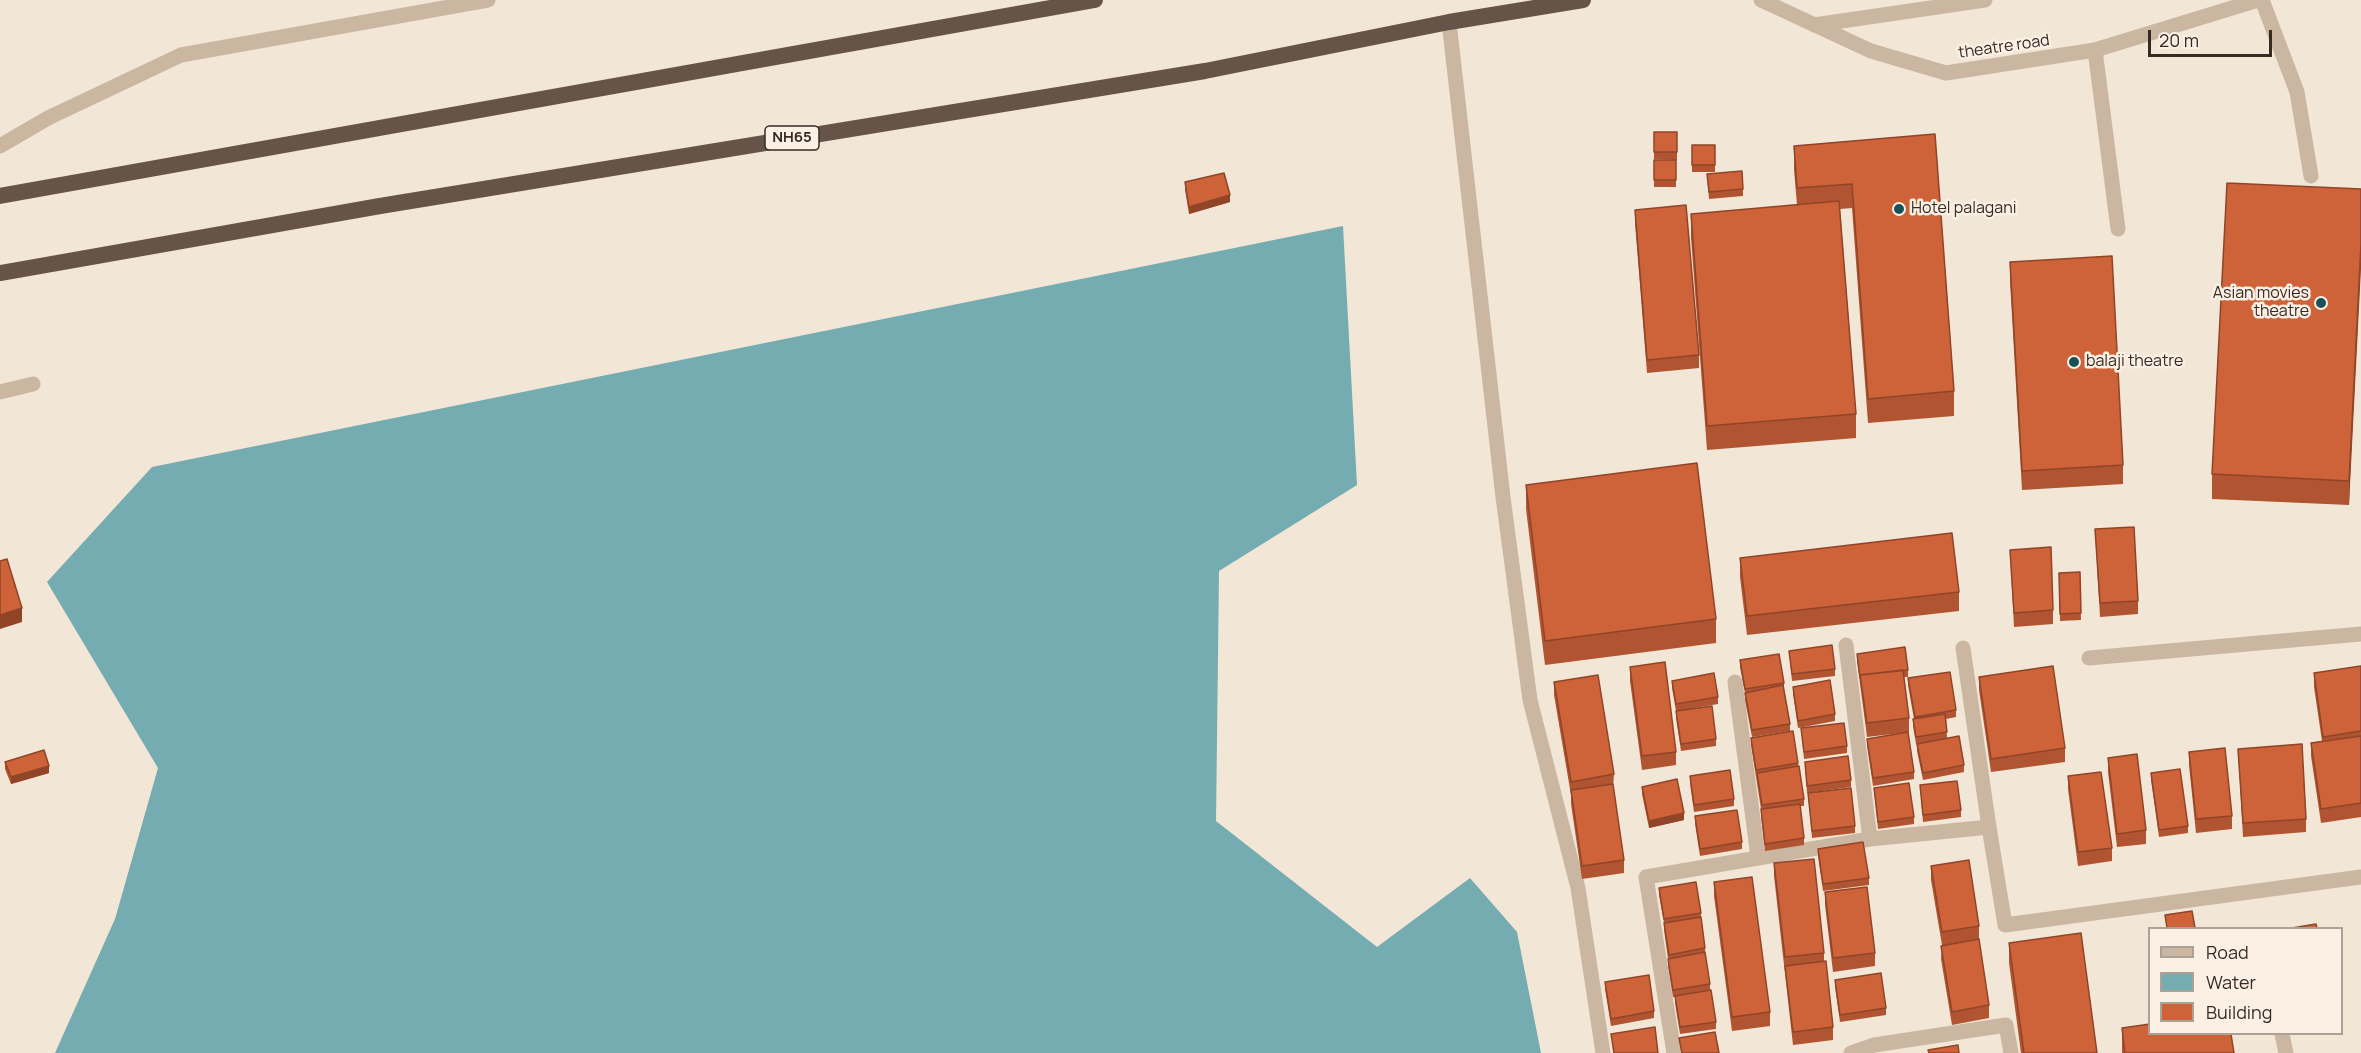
<!DOCTYPE html>
<style>
body{margin:0}
#map{position:relative;width:2361px;height:1053px;overflow:hidden;background:#f2e6d6;font-family:Manrope,sans-serif}
canvas{display:block}
.legend{position:absolute;left:2148px;top:927px;width:195px;height:108px;box-sizing:border-box;background:#faf0e3;border:2px solid #aba197;margin:0;padding:8px 10px;list-style:none;font-size:18px;color:#352b25}
.legend li{display:flex;align-items:center;gap:12px;height:30px}
.legend b{width:30px;border:2px solid #aba197}
.scale{position:absolute;left:2148px;top:30px;width:124px;height:27px;box-sizing:border-box;border:3px solid #352b25;border-top:0;padding-left:8px;font-size:18px;line-height:21px;white-space:nowrap;color:#352b25;-webkit-text-stroke:4px #faf0e3;paint-order:stroke}
</style>
<div id="map">
<canvas width="2361" height="1053"></canvas>
<ul class="legend">
<li><b style="height:8px;background:#cbb6a2"></b>Road</li>
<li><b style="height:16px;background:#74acb1"></b>Water</li>
<li><b style="height:16px;background:#ce6239"></b>Building</li>
</ul>
<div class="scale">20 m</div>
</div>
<script>
const context = document.querySelector('canvas').getContext('2d');
context.lineJoin = 'round';
function fill(path, color) {
  context.fillStyle = color;
  context.fill(path, 'evenodd');
}
function shape(rows) {
  const path = new Path2D();
  for (const r of rows) {
    path.moveTo(r[0], r[1]);
    for (let i = 2; i < r.length; i += 2) path.lineTo(r[i], r[i + 1]);
  }
  return path;
}
function stroke(path, color, width, dash) {
  context.strokeStyle = color;
  context.lineWidth = width;
  context.lineCap = dash ? 'butt' : 'round';
  context.setLineDash(dash || []);
  context.stroke(path);
}
function drawText(font, color, halo, rows, align = 'center') {
  context.font = font + ' Manrope,sans-serif';
  context.lineWidth = 5;
  context.setLineDash([]);
  context.textBaseline = 'middle';
  context.strokeStyle = halo;
  context.fillStyle = color;
  for (const [text, x, y, turn = 0] of rows) {
    context.save();
    context.translate(x, y);
    context.rotate((+turn || 0) * Math.PI / 180);
    context.textAlign = isNaN(turn) ? turn : align;
    if (halo) context.strokeText(text, 0, 0);
    context.fillText(text, 0, 0);
    context.restore();
  }
}
fill(shape([
 [1343,226,1357,485,1219,571,1216,821,1377,947,1470,878,1517,932,1541,1053,55,1053,115,919,158,768,47,582,152,467]
]), '#74acb1');
stroke(shape([
 [2262,0,2297,92,2311,176],
 [2095,50,2118,229],
 [0,146,48,118,181,55,488,0]
]), '#cbb6a2', 15);
stroke(shape([
 [1761,0,1871,51,1946,73,2095,50,2258,0],
 [1449,22,1503,497,1530,700,1578,888,1603,1053],
 [1814,25,1985,0],
 [0,392,33,384],
 [1846,645,1870,839],
 [1963,648,1989,827],
 [2089,658,2361,634],
 [1735,682,1758,857],
 [2282,1034,2286,1053],
 [1674,1053,1646,877,1870,839,1989,827,2005,925,2361,877],
 [1851,1053,1874,1045,2006,1025,2011,1053]
]), '#cbb6a2', 15);
stroke(shape([
 [0,196,1095,0],
 [0,273,380,206,1205,71,1449,22,1583,0]
]), '#675448', 16);
fill(shape([
 [1654,132,1677,132,1677,160,1654,159],
 [1935,134,1954,391,1954,416,1868,423,1852,208,1840,209,1856,414,1856,438,1707,450,1691,238,1691,214,1797,205,1794,170,1794,146],
 [1692,145,1715,145,1715,172,1692,172],
 [1654,160,1676,160,1676,187,1654,187],
 [1707,174,1743,189,1743,196,1709,199],
 [1185,182,1230,202,1189,214,1185,190],
 [2361,189,2349,505,2212,499,2212,474],
 [1635,210,1699,355,1699,368,1647,373,1635,223],
 [2010,262,2123,465,2123,484,2022,490,2010,281],
 [1526,485,1716,619,1716,643,1545,665,1526,509],
 [2095,529,2138,601,2138,614,2100,617],
 [2010,550,2053,610,2053,624,2014,627],
 [1740,558,1959,592,1959,611,1747,635,1740,577],
 [2080,572,2081,620,2060,621,2059,573],
 [1789,651,1835,669,1835,676,1792,681],
 [1857,654,1908,670,1908,677,1904,677,1909,718,1909,732,1867,737,1857,661],
 [1740,660,1784,683,1784,690,1790,724,1790,731,1752,737,1745,700,1745,693,1740,667],
 [2361,666,2361,817,2321,823,2311,756,2311,743,2322,741,2314,687,2314,673],
 [1630,667,1676,752,1676,765,1642,770,1630,681],
 [1979,677,2065,748,2065,762,1991,772,1979,690],
 [1908,678,1956,710,1956,717,1946,719,1947,738,1964,765,1964,772,1923,780,1917,751,1917,744,1931,741,1916,744,1913,726,1914,719,1908,685],
 [1672,681,1718,697,1718,704,1676,711,1672,688],
 [1554,682,1614,774,1613,788,1624,860,1624,873,1582,879,1571,804,1571,795,1554,695],
 [1793,687,1835,714,1835,721,1798,728,1793,694],
 [1676,711,1716,739,1716,746,1681,751,1676,718],
 [1801,728,1847,746,1847,753,1804,759],
 [1751,738,1798,763,1804,799,1804,806,1800,806,1804,838,1804,845,1765,851,1761,816,1761,809,1751,745],
 [1867,739,1914,772,1914,779,1873,786,1867,746],
 [2238,749,2306,819,2306,832,2243,837],
 [2189,752,2232,816,2232,829,2196,833,2189,765],
 [2108,758,2146,830,2146,844,2117,847,2108,772],
 [5,762,49,773,11,784,5,769],
 [1805,762,1851,780,1851,787,1807,793],
 [2151,773,2188,826,2188,833,2159,837,2151,780],
 [1690,776,1734,799,1734,806,1694,812,1690,783],
 [2068,776,2112,848,2112,861,2078,866,2068,789],
 [1920,785,1961,810,1961,817,1923,822],
 [1642,787,1684,820,1649,828,1642,794],
 [1874,788,1914,817,1914,824,1878,829],
 [1808,793,1855,826,1855,833,1812,838],
 [1695,816,1742,842,1742,849,1700,856,1695,824],
 [1818,849,1869,878,1869,885,1823,891,1818,856],
 [1774,863,1824,953,1824,962,1833,1027,1833,1040,1793,1045,1774,876],
 [1931,866,1979,926,1979,939,1989,1005,1989,1018,1952,1025,1941,959,1942,945,1931,880],
 [1714,882,1770,1012,1770,1026,1732,1031,1714,896],
 [1659,888,1701,913,1701,919,1705,948,1705,955,1710,984,1710,991,1716,1022,1716,1029,1680,1034,1675,1003,1675,997,1673,997,1668,966,1668,959,1664,930,1664,923,1659,895],
 [1825,892,1875,953,1875,966,1833,972,1825,905],
 [2009,943,2097,1053,2021,1053,2009,963],
 [1835,980,1886,1008,1886,1015,1840,1022,1835,987],
 [1605,982,1654,1011,1654,1018,1611,1026,1605,989],
 [2122,1028,2234,1053,2122,1053]
]), '#b15431');
fill(shape([
 [1230,195,1230,202,1189,214,1189,207],
 [2361,244,2361,268,2349,505,2349,481],
 [22,608,22,622,0,629,0,615],
 [49,766,49,773,11,784,11,777],
 [1684,813,1684,820,1649,828,1649,821]
]), '#904528');
const building = shape([
 [1654,132,1677,132,1677,152,1654,152,1654,132],
 [1935,134,1954,391,1868,399,1852,184,1797,188,1794,146,1935,134],
 [1692,145,1715,145,1715,165,1692,165,1692,145],
 [1654,160,1676,160,1676,180,1654,180,1654,160],
 [1742,171,1743,189,1709,192,1707,174,1742,171],
 [1224,173,1230,195,1189,207,1185,182,1224,173],
 [2227,183,2361,189,2361,244,2349,481,2212,474,2227,183],
 [1839,201,1856,414,1707,426,1691,214,1839,201],
 [1686,205,1699,355,1647,360,1635,210,1686,205],
 [2112,256,2123,465,2022,471,2010,262,2112,256],
 [1697,463,1716,619,1545,641,1526,485,1697,463],
 [2134,527,2138,601,2100,603,2095,529,2134,527],
 [1952,533,1959,592,1747,616,1740,558,1952,533],
 [2051,547,2053,610,2014,613,2010,550,2051,547],
 [7,559,22,608,0,615,0,561,7,559],
 [2080,572,2081,613,2060,614,2059,573,2080,572],
 [1832,645,1835,669,1792,674,1789,651,1832,645],
 [1905,647,1908,670,1860,675,1860,677,1857,654,1905,647],
 [1779,654,1784,683,1745,689,1740,660,1779,654],
 [1665,662,1676,752,1642,756,1630,667,1665,662],
 [2053,666,2065,748,1991,759,1979,677,2053,666],
 [2361,666,2361,731,2323,737,2314,673,2361,666],
 [1903,670,1909,718,1867,723,1860,675,1903,670],
 [1950,672,1956,710,1915,717,1908,678,1950,672],
 [1714,673,1718,697,1676,704,1672,681,1714,673],
 [1598,675,1614,774,1571,782,1554,682,1598,675],
 [1830,680,1835,714,1798,721,1793,687,1830,680],
 [1783,685,1790,724,1752,730,1745,693,1783,685],
 [1712,706,1716,739,1681,744,1676,711,1712,706],
 [1945,714,1947,732,1916,737,1913,719,1945,714],
 [1844,723,1847,746,1804,752,1801,728,1844,723],
 [1793,731,1798,763,1756,770,1751,738,1793,731],
 [1908,732,1914,772,1873,778,1867,739,1908,732],
 [1959,736,1964,765,1923,773,1917,744,1959,736],
 [2361,736,2361,803,2321,809,2311,743,2361,736],
 [2302,744,2306,819,2243,823,2238,749,2302,744],
 [2225,748,2232,816,2196,819,2189,752,2225,748],
 [44,750,49,766,11,777,5,762,44,750],
 [2137,754,2146,830,2117,834,2108,758,2137,754],
 [1848,756,1851,780,1807,786,1805,762,1848,756],
 [1799,766,1804,799,1762,805,1757,773,1799,766],
 [2180,769,2188,826,2159,830,2151,773,2180,769],
 [1730,770,1734,799,1694,805,1690,776,1730,770],
 [2101,772,2112,848,2078,852,2068,776,2101,772],
 [1677,779,1684,813,1649,821,1642,787,1677,779],
 [1957,781,1961,810,1923,815,1920,785,1957,781],
 [1909,783,1914,817,1878,822,1874,788,1909,783],
 [1613,784,1624,860,1582,866,1571,790,1613,784],
 [1851,788,1855,826,1812,831,1808,793,1851,788],
 [1800,804,1804,838,1765,844,1761,809,1800,804],
 [1737,810,1742,842,1700,849,1695,816,1737,810],
 [1863,842,1869,878,1823,884,1818,849,1863,842],
 [1814,859,1824,953,1785,957,1774,863,1814,859],
 [1969,860,1979,926,1942,932,1931,866,1969,860],
 [1752,877,1770,1012,1732,1017,1714,882,1752,877],
 [1696,882,1701,913,1664,919,1659,888,1696,882],
 [1867,887,1875,953,1833,958,1825,892,1867,887],
 [2192,911,2195,928,2167,928,2165,915,2192,911],
 [1701,917,1705,948,1669,955,1664,923,1701,917],
 [2316,924,2317,928,2292,928,2316,924],
 [2081,933,2097,1053,2024,1053,2009,943,2081,933],
 [1979,939,1989,1005,1952,1012,1941,946,1979,939],
 [1705,952,1710,984,1673,990,1668,959,1705,952],
 [1826,961,1833,1027,1793,1032,1785,966,1826,961],
 [1881,973,1886,1008,1840,1015,1835,980,1881,973],
 [1649,975,1654,1011,1611,1019,1605,982,1649,975],
 [1711,990,1716,1022,1680,1027,1675,996,1711,990],
 [2150,1024,2150,1034,2231,1034,2234,1053,2125,1053,2122,1028,2150,1024],
 [1655,1027,1658,1053,1614,1053,1611,1034,1655,1027],
 [1715,1032,1719,1053,1682,1053,1679,1038,1715,1032],
 [1958,1045,1959,1053,1929,1053,1928,1050,1958,1045]
]);
fill(building, '#ce6239');
stroke(building, '#904528', 1.5);
for (const [x, y, r, color] of [
 [1899,209,6,"#185259"],
 [2321,303,6,"#185259"],
 [2074,362,6,"#185259"]
]) {
  const dot = new Path2D();
  dot.arc(x, y, r, 0, 2 * Math.PI);
  context.fillStyle = color;
  context.fill(dot);
  stroke(dot, '#faf0e3', 2);
}
for (const [x, y, w] of [
 [792,138,54]
]) {
  const box = new Path2D();
  box.roundRect(x - w / 2, y - 12, w, 24, 4.5);
  context.fillStyle = '#faf0e3';
  context.fill(box);
  stroke(box, '#352b25', 1.5);
}
drawText('bold 15px', '#352b25', null, [
 ["NH65",792,138]
]);
drawText('16px', '#352b25', '#faf0e3', [
 ["theatre road",2004,47,-8]
]);
drawText('16px', '#352b25', '#faf0e3', [
 ["Hotel palagani",1911,209],
 ["Asian movies",2309,294,"right"],
 ["theatre",2309,312,"right"],
 ["balaji theatre",2086,362]
], 'left');
</script>
